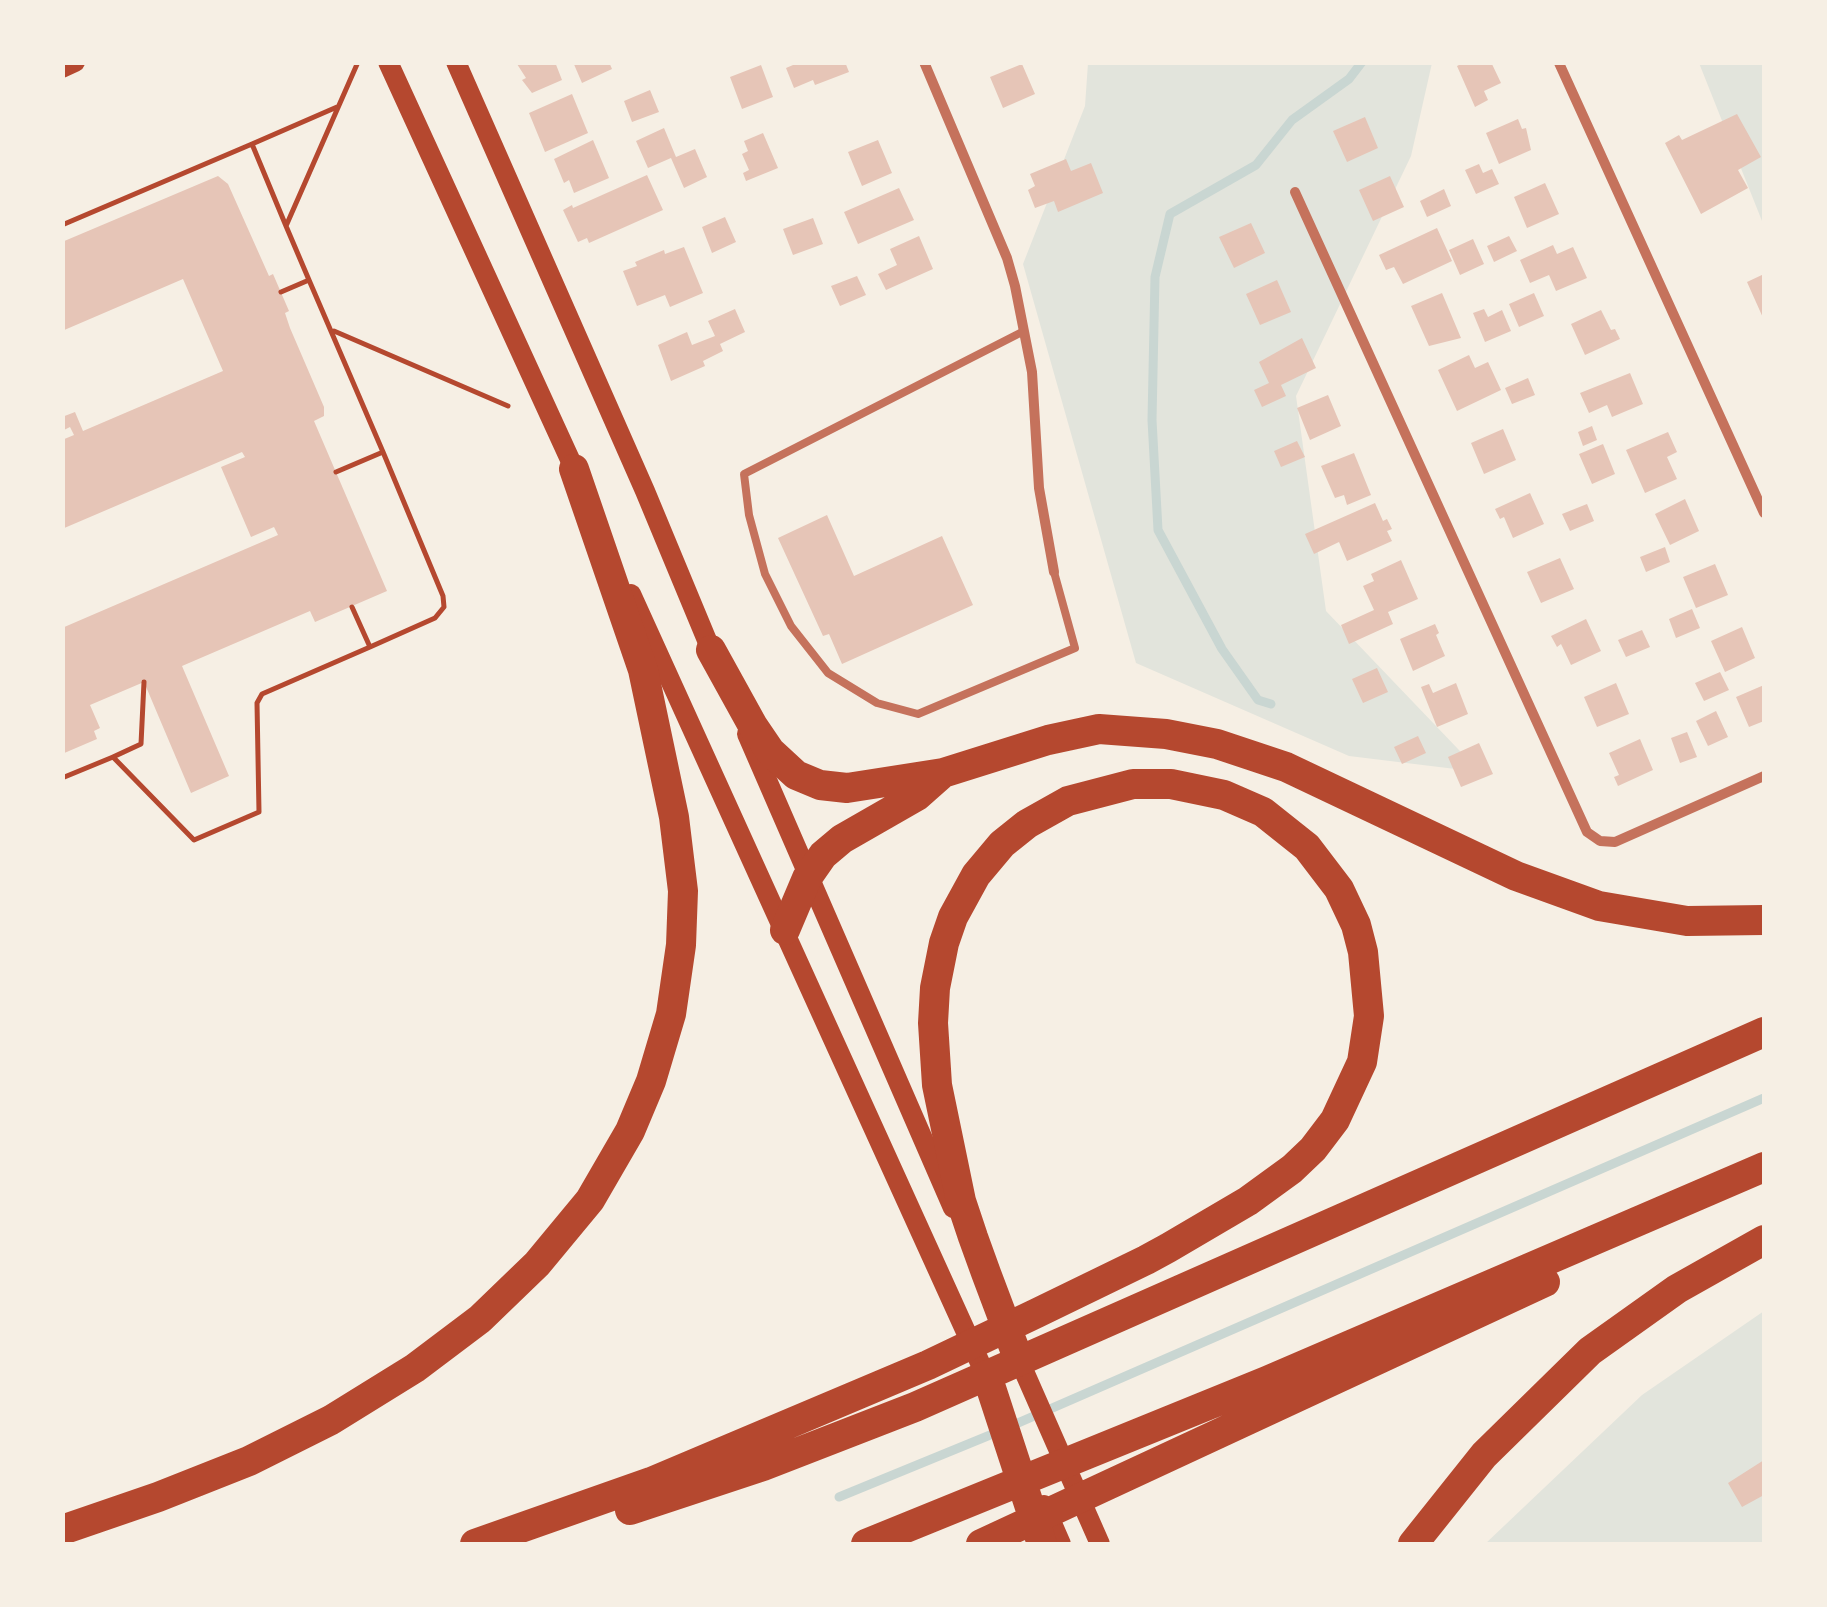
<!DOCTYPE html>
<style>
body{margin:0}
#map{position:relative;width:1827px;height:1607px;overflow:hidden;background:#f6efe4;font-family:"Fira Sans Condensed",sans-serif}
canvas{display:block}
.frame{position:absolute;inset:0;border:65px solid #f6efe4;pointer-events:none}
</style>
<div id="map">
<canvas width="1827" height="1607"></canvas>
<div class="frame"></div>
</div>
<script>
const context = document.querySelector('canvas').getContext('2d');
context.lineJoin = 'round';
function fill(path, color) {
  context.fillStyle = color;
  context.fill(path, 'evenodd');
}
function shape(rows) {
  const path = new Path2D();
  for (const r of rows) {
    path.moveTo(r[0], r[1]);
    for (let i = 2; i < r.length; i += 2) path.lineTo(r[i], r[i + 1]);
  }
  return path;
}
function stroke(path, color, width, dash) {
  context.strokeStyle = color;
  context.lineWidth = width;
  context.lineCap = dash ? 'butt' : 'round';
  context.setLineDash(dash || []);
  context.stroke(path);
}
fill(shape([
 [1088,63,1432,63,1411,156,1296,396,1326,611,1480,772,1349,756,1136,663,1023,264,1085,106],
 [1699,63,1764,63,1764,226],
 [1764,1311,1764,1544,1485,1544,1642,1395]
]), '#e2e4dc');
stroke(shape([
 [1271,704,1258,700,1222,649,1158,530,1152,420,1155,277,1170,214,1256,165,1292,120,1349,79,1362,62],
 [839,1497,995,1433,1764,1098]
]), '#c9d6d2', 9);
fill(shape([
 [521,62,555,62,562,80,532,93,522,80,526,78,517,64],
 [573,62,609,62,612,69,582,83],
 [800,62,845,62,849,72,815,85,813,80,794,88,786,68],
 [1465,62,1491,62,1501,83,1484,91,1488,100,1475,107,1457,66],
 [1022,64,1035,94,1003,108,990,77],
 [761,65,773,97,742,109,730,77],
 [650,90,659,112,632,122,624,101],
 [572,94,588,133,545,152,529,113],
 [1737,114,1761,157,1738,170,1748,188,1701,214,1665,143,1679,135,1682,140],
 [1365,117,1378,148,1347,162,1333,131],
 [1518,119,1522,129,1526,128,1531,150,1499,164,1486,133],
 [664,128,676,157,695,149,707,177,684,188,671,158,648,168,636,141],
 [763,133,778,168,746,181,743,173,749,170,742,154,748,151,744,141],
 [593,140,609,178,574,193,569,180,564,183,554,159],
 [878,140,892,173,862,186,848,152],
 [1066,159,1071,171,1091,163,1103,193,1058,212,1054,201,1035,208,1028,190,1035,186,1030,174],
 [1479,164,1483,173,1492,169,1499,184,1476,194,1465,170],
 [647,175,663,210,589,243,587,238,578,242,563,210,572,205,573,208],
 [218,176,228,184,269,276,273,274,289,311,285,313,290,328,324,407,324,416,314,421,387,591,315,622,310,611,182,666,229,776,191,793,144,682,90,705,100,728,94,731,97,739,62,754,62,628,278,535,274,527,251,537,221,467,245,457,242,452,62,529,62,440,74,435,70,427,62,431,62,417,75,412,83,431,223,371,183,279,62,331,62,242],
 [1390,176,1404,207,1373,221,1359,190],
 [1545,183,1559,214,1527,228,1514,197],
 [899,188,914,220,858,244,844,212],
 [1444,189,1451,206,1427,217,1420,201],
 [725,217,736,242,712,253,702,227],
 [813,218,823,244,793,255,783,229],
 [1251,223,1265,253,1234,268,1219,237],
 [1437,228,1452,261,1403,284,1394,267,1386,270,1379,255],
 [919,236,933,269,886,290,878,274,897,265,890,249],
 [1509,236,1517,251,1494,262,1487,246],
 [1473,239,1484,264,1460,275,1449,250],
 [1553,245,1557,254,1573,247,1587,278,1556,291,1549,275,1530,283,1520,260],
 [684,247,703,293,670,307,665,295,637,306,623,271,637,266,635,262,664,250,665,254],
 [1764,274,1764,320,1747,282],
 [857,276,866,295,840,306,831,286],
 [1277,280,1291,312,1260,325,1246,294],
 [1442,293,1461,338,1429,346,1411,306],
 [1534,293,1544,316,1519,327,1509,304],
 [735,309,745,332,720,344,723,351,703,361,705,366,671,381,658,345,687,332,692,345,715,336,708,321],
 [1484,309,1488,317,1502,310,1511,331,1485,342,1473,313],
 [1601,310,1611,330,1615,329,1620,339,1585,355,1571,324],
 [1302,338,1316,368,1281,385,1286,396,1262,407,1254,390,1269,383,1259,362],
 [1469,355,1475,368,1488,362,1501,390,1457,411,1438,370],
 [1630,373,1643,404,1612,417,1607,405,1589,413,1580,393],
 [1528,378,1535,395,1512,404,1505,388],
 [1328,395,1341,426,1310,440,1297,408],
 [1592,426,1597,440,1583,446,1578,432],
 [1503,429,1516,460,1484,474,1471,443],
 [1668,432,1677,452,1667,457,1677,479,1645,493,1626,450],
 [1297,441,1305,457,1281,467,1274,451],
 [1603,444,1615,474,1592,484,1579,454],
 [1354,453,1371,495,1347,505,1344,495,1335,498,1321,466],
 [1530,493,1544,524,1513,538,1504,517,1500,519,1495,509],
 [1685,499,1699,531,1670,545,1655,514],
 [1375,503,1383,521,1387,519,1392,529,1387,531,1392,541,1347,561,1339,542,1314,554,1305,534],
 [1587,504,1594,521,1570,531,1562,514],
 [827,515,854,576,942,536,973,605,842,664,829,634,823,636,778,538],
 [1665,547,1670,562,1646,572,1640,557],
 [1560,558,1574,589,1541,603,1527,572],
 [1401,560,1418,599,1388,612,1393,624,1349,644,1341,625,1374,610,1363,586,1374,581,1371,574],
 [1715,564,1728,595,1696,608,1683,577],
 [1692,609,1700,628,1676,638,1669,619],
 [1586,619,1601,651,1571,665,1561,644,1557,647,1551,636],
 [1435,624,1439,633,1436,635,1445,656,1413,671,1400,639],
 [1742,627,1755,658,1725,672,1711,641],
 [1642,630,1650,647,1626,657,1618,640],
 [1377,668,1388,692,1363,703,1352,679],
 [1720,672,1729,690,1704,701,1695,683],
 [1456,683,1468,714,1437,727,1421,687,1429,684,1433,693],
 [1616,683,1629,714,1597,727,1584,697],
 [1764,685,1764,721,1749,727,1736,697],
 [1716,711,1728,737,1708,746,1696,721],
 [1687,732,1697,757,1680,763,1671,738],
 [1418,736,1426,753,1402,764,1394,747],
 [1640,739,1653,770,1618,786,1614,777,1619,775,1609,753],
 [1479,743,1493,774,1461,787,1448,757],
 [1764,1460,1764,1495,1742,1507,1728,1483]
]), '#e6c5b7');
stroke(shape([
 [62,225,252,144],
 [286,226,252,144,337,107],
 [309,280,286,226,358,62],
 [281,292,309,280,383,452],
 [334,331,508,406],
 [336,472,383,452,443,596,444,607,435,618,370,647],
 [113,757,141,744,144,682],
 [62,778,113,757,194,840,259,812,257,703,262,694,370,647,352,607]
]), '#b5482f', 5);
stroke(shape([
 [1024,331,744,474,749,515,765,574,791,626,828,673,877,703,918,714,1075,648,1054,572]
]), '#c5725c', 8);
stroke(shape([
 [924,62,1007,258,1015,286,1032,372,1039,488,1054,572],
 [1559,63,1764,513],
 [1295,192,1587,832,1600,841,1615,842,1764,776]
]), '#c5725c', 10);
stroke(shape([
 [388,62,578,477],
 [456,62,645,491,716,662],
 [62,68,75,62],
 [631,594,991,1387],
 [747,734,953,1208],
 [1016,1353,1100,1544],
 [1044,1505,1061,1544]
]), '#b5482f', 20);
stroke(shape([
 [711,650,753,726,770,751,796,775,820,785,847,788,943,773,1048,740,1099,729,1166,734,1217,744,1286,767,1516,876,1599,906,1687,921,1764,920],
 [785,930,807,878,823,855,842,839,917,796,943,773],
 [990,1385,1042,1544],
 [630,1510,763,1466,915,1407,1764,1032],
 [62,1530,158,1497,249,1461,331,1420,415,1368,480,1319,537,1264,590,1200,630,1131,651,1081,671,1014,681,945,683,891,674,817,643,670,574,469],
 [475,1544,651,1482,928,1365,1037,1313,1146,1260,1168,1248,1248,1201,1292,1169,1313,1149,1335,1120,1362,1062,1369,1016,1363,952,1356,925,1339,889,1307,847,1263,812,1224,795,1171,784,1133,784,1068,801,1027,824,1002,844,976,875,953,917,944,943,935,988,933,1023,937,1085,961,1201,973,1237,986,1273,1018,1358],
 [866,1544,1267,1381,1764,1167],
 [981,1544,1545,1282],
 [1413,1544,1484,1455,1590,1351,1677,1289,1764,1240]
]), '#b5482f', 30);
</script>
